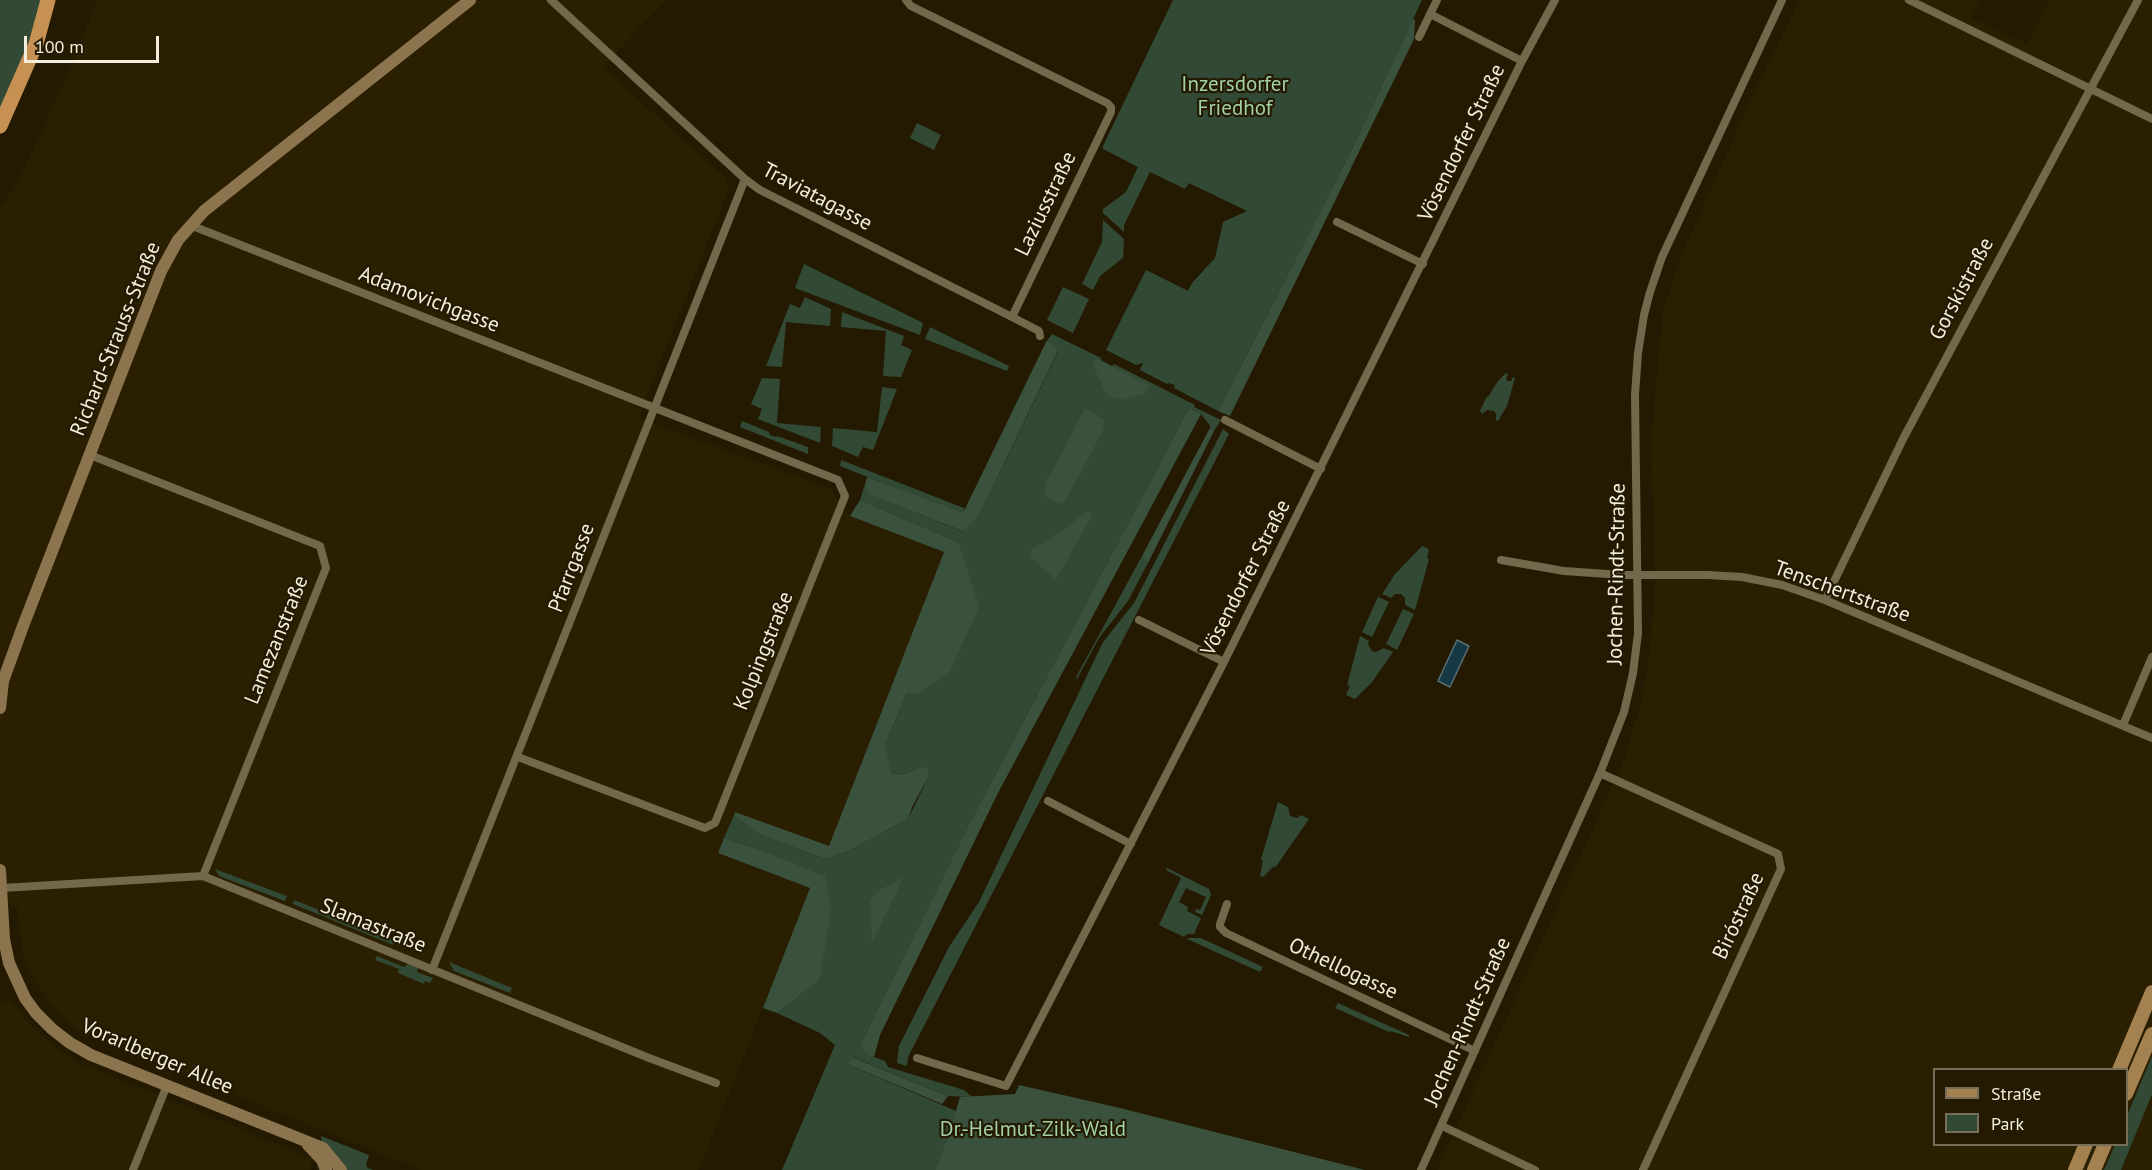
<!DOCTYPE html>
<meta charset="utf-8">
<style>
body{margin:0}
#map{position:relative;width:2152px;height:1170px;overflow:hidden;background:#231a01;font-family:"PT Sans",sans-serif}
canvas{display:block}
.legend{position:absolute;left:1933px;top:1068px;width:195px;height:78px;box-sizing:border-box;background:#231a01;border:2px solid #766e59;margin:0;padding:8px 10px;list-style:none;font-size:18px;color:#f3eddd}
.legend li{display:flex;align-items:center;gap:12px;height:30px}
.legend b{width:30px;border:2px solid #766e59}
.scale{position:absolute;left:24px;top:36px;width:135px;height:27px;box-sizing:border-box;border:3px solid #f3eddd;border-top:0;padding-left:8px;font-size:18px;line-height:21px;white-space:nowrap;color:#f3eddd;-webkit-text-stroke:4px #231a01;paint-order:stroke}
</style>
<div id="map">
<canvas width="2152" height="1170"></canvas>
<ul class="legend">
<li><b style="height:8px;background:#a48150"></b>Straße</li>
<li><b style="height:16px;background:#324a35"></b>Park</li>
</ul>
<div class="scale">100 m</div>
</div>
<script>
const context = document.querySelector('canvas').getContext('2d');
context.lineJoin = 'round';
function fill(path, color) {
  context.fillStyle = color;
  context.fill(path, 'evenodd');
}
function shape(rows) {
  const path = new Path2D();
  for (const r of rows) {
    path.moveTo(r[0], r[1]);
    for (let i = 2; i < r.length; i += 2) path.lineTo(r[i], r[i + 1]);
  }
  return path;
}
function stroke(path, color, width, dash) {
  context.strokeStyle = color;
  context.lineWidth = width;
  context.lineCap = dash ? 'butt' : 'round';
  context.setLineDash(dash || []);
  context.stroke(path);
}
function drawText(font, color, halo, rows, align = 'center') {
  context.font = font + ' "PT Sans",sans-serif';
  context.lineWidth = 4.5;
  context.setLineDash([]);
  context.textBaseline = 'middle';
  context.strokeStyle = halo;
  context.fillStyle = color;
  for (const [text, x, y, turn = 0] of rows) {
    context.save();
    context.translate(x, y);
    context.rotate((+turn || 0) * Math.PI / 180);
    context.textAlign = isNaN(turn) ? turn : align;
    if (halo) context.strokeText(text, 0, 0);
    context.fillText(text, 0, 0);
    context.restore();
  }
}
fill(shape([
 [97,0,667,0,602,67,726,178,728,191,638,418,831,489,850,516,944,552,829,847,735,812,719,854,810,888,699,1170,421,1170,97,1039,79,1030,62,1017,48,1001,28,967,21,944,18,909,0,901,0,209,22,172,70,70],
 [1799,0,1981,0,1972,18,2027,44,2050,0,2152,0,2152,1170,1437,1170,1624,760,1641,703,1650,652,1655,584,1651,438,1663,310,1680,258,1749,104],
 [1934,1070,2126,1070,2126,1144,1934,1144],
 [11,999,29,1023,53,1045,77,1062,313,1159,309,1170,0,1170,0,1003]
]), '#2a1f00');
fill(shape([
 [0,0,42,0,28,44,0,111],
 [1173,0,1422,0,1351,151,1218,411,1174,388,1175,385,1168,383,1167,384,1140,370,1143,363,1136,365,1106,350,1146,270,1188,291,1192,283,1215,258,1223,222,1247,211,1189,183,1185,189,1150,172,1124,225,1124,232,1103,213,1103,209,1126,192,1138,167,1103,149,1103,146],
 [917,123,941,135,934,150,910,138],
 [1103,220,1124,239,1123,258,1100,276,1093,290,1082,284,1102,242],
 [804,264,923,323,920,335,795,288],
 [1063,287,1089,299,1073,333,1047,320],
 [805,297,831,309,830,326,786,322,782,367,766,366,790,304,800,308],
 [842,312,904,336,901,345,912,350,901,377,883,376,886,331,841,327],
 [930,327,1009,366,1007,371,925,339],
 [1052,334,1101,358,1101,360,1112,366,1114,364,1195,405,1194,407,1221,420,1214,431,1201,414,1189,408,969,824,861,1043,874,1057,885,1061,888,1067,964,1090,972,1097,948,1096,853,1057,847,1064,956,1111,950,1131,935,1170,782,1170,835,1045,820,1033,777,1013,820,980,825,945,824,876,759,849,724,838,734,815,756,833,825,859,847,852,908,819,928,778,924,766,901,775,890,773,885,745,907,693,958,542,860,500,865,484,869,494,961,531,978,518,1058,352,1051,342,1046,342],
 [1506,373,1508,374,1506,379,1508,381,1511,381,1513,377,1515,378,1507,406,1498,421,1496,420,1496,414,1494,411,1487,410,1482,414,1480,411,1487,396,1488,397,1498,381],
 [762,378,780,379,777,423,821,427,820,443,758,419,762,409,751,404],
 [882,387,897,389,873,450,863,447,858,457,832,446,833,428,877,432],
 [742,421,769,432,770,435,776,437,777,436,808,447,808,454,740,427],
 [1223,429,1229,434,908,1057,907,1066,897,1063,899,1046,949,947,979,902,1103,642,1134,603],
 [841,460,964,508,964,515,840,466],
 [1422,546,1429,549,1427,558,1429,559,1415,610,1405,605,1405,598,1401,594,1395,594,1391,598,1382,594,1395,574],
 [1142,556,1148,563,1128,601,1099,638,1077,679,1076,677],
 [1378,597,1389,602,1372,637,1362,632],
 [1403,609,1414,614,1397,650,1386,644],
 [1360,636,1369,641,1368,644,1372,651,1376,652,1384,648,1393,652,1372,682,1355,699,1346,695,1350,686,1347,685],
 [1278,802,1288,807,1290,816,1297,818,1301,815,1309,819,1275,868,1274,866,1263,877,1260,876,1263,861,1261,859],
 [1167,868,1209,889,1211,895,1202,915,1195,912,1196,909,1200,910,1206,897,1186,888,1179,902,1188,907,1187,911,1201,918,1194,934,1187,934,1184,937,1159,925,1181,878,1166,870],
 [215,869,287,896,285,901,219,876],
 [294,900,395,940,393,945,293,904],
 [1189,938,1201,938,1263,967,1260,972,1187,939],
 [377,956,404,967,408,964,418,968,417,972,433,978,430,983,425,981,424,984,398,973,399,969,375,960],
 [449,962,512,988,510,993,454,971],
 [1338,1003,1409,1035,1409,1037,1390,1031,1389,1032,1335,1008],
 [2152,1056,2152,1094,2121,1170,2104,1170,2115,1145,2126,1144,2127,1116],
 [321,1136,369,1155,366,1165,368,1168,373,1170,345,1170,322,1142]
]), '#324a35');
fill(shape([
 [1413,19,1415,20,1414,39,1230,416,1218,411,1351,151],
 [1046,342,1051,342,1058,351,978,518,962,531,868,494,865,484,867,477,963,513],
 [1095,358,1151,386,1145,393,1120,400,1107,396,1093,365],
 [1189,408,1201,414,998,793,880,1035,874,1057,863,1051,861,1043,969,824],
 [1085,409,1104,419,1103,431,1065,501,1058,504,1045,495,1046,483],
 [1211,426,1214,431,1148,563,1142,556],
 [860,500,958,542,979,607,949,673,918,693,907,693,885,745,891,773,901,775,924,766,928,769,928,778,913,805,908,819,847,852,825,859,756,833,734,815,735,812,829,846,944,552,850,516],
 [1088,512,1092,515,1056,580,1030,556,1032,549,1067,528,1084,513],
 [724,838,759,849,825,876,831,909,820,980,777,1013,763,1008,810,888,718,853],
 [904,877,872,942,870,903,876,892],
 [852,1057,948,1096,942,1104,847,1064],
 [1019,1085,1120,1108,1365,1170,935,1170,950,1131,960,1097,1015,1094]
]), '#3a523d');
const water = shape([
 [1457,640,1469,646,1450,687,1438,681,1457,640]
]);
fill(water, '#173946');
stroke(water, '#596f73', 1.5);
stroke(shape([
 [551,0,745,179,760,190,1012,317,1039,331,1040,336],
 [906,0,911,6,1107,103,1111,107,1111,112,1012,317],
 [1909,0,2152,119],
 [1430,14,1522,61],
 [1419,37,1437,0],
 [1337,222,1423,264],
 [190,225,838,480,845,496,715,823,705,828,518,757],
 [1225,420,1321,469],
 [90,455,320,546,326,568,203,876],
 [1501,560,1564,571,1622,575,1708,575,1742,577,1782,585,1825,600,2152,738],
 [1825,600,1904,437,2138,0],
 [1139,620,1224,662],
 [2123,725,2152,657],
 [1600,773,1778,854,1781,869,1643,1170],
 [1048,801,1131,844],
 [2,888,203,876,649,1058,716,1083],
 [1227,904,1220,924,1220,927,1226,933,1475,1051],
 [432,970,745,179],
 [917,1058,1006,1086,1224,662,1522,61,1555,0],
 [1442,1126,1535,1170],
 [133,1170,167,1085],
 [1421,1170,1600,773,1624,712,1633,673,1638,633,1635,395,1638,353,1644,315,1650,292,1662,257,1782,0]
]), '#72684c', 8);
stroke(shape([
 [0,708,3,681,23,626,161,271,178,240,204,211,470,0],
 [0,870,4,939,9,963,25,998,36,1013,52,1029,70,1043,91,1055,323,1148,341,1170],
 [308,1145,322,1160,326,1170]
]), '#8b744e', 12);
stroke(shape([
 [2119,1070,2152,992],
 [2126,1094,2152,1034],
 [2075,1170,2086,1144],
 [2094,1170,2105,1144]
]), '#a48150', 14);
stroke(shape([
 [0,126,36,44,48,0]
]), '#c69153', 15);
drawText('21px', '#a2d1a8', '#231a01', [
 ["Inzersdorfer",1235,85],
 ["Friedhof",1235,109],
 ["Dr.-Helmut-Zilk-Wald",1033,1130]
]);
drawText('21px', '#f3eddd', '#231a01', [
 ["Vösendorfer Straße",1462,143,-64],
 ["Traviatagasse",817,197,28],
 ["Laziusstraße",1046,204,-64],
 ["Gorskistraße",1962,289,-62],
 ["Adamovichgasse",429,300,21],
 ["Richard-Strauss-Straße",116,339,-68],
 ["Pfarrgasse",572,568,-69],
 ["Jochen-Rindt-Straße",1617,574,-89],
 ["Vösendorfer Straße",1246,578,-63],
 ["Tenschertstraße",1842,592,20],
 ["Lamezanstraße",277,640,-68],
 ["Kolpingstraße",764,651,-68],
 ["Biróstraße",1739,916,-65],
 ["Slamastraße",373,926,22],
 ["Othellogasse",1343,969,25],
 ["Jochen-Rindt-Straße",1468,1022,-66],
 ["Vorarlberger Allee",157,1057,23]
]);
</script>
